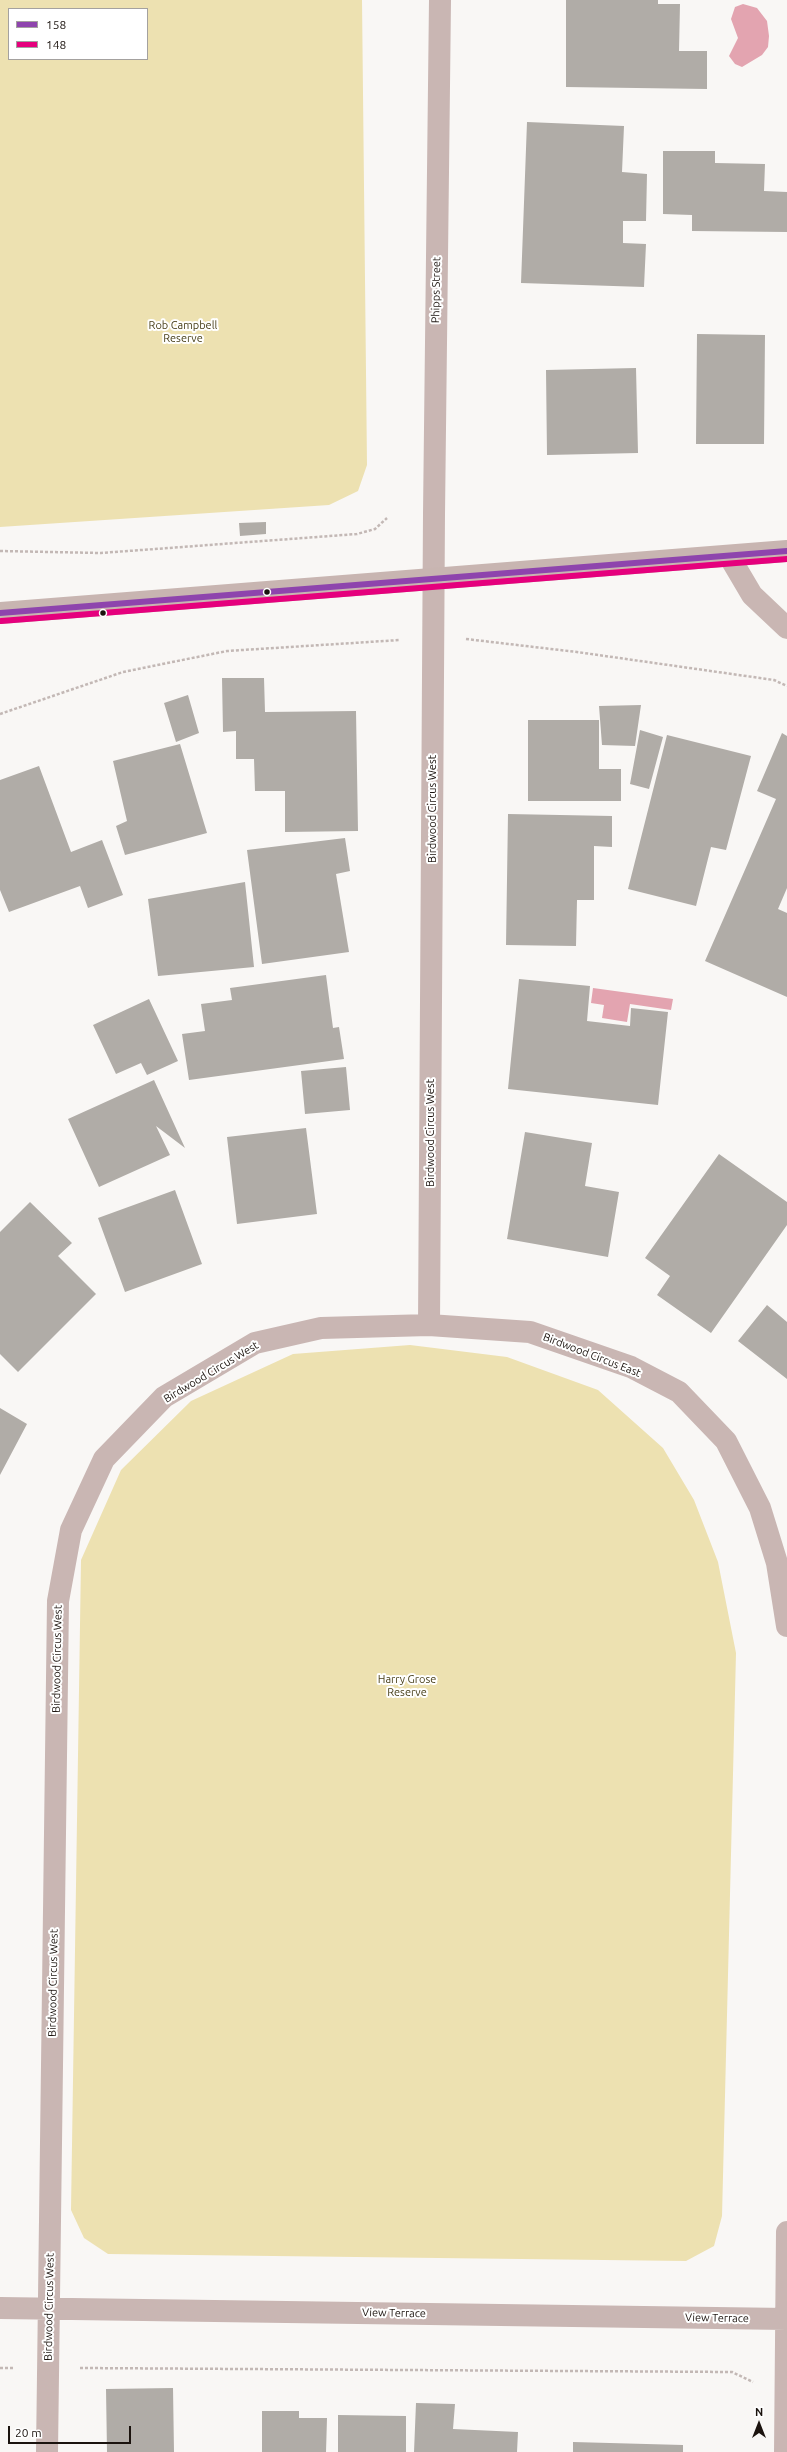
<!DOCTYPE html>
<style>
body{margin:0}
#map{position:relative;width:787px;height:2452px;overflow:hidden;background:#f9f7f5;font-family:Ubuntu,sans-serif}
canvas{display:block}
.legend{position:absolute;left:8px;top:8px;width:140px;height:52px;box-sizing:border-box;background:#fff;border:1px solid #a4a19f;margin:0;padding:5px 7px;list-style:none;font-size:12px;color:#1b130e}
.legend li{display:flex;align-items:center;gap:8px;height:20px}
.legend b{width:20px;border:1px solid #a4a19f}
.north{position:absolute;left:739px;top:2404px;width:40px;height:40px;-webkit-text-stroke:3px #fff;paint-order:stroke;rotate:0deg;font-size:11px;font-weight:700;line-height:16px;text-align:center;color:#1b130e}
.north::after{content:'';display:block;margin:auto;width:14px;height:18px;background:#1b130e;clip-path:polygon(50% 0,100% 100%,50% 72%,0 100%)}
.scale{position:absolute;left:8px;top:2426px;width:123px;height:18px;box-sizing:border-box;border:2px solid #1b130e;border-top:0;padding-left:5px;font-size:12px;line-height:14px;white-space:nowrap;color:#1b130e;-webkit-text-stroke:3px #fff;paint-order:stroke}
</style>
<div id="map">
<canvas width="787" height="2452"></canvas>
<ul class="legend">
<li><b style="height:5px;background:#8e44ad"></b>158</li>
<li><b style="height:5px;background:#e5007d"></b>148</li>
</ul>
<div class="north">N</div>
<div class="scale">20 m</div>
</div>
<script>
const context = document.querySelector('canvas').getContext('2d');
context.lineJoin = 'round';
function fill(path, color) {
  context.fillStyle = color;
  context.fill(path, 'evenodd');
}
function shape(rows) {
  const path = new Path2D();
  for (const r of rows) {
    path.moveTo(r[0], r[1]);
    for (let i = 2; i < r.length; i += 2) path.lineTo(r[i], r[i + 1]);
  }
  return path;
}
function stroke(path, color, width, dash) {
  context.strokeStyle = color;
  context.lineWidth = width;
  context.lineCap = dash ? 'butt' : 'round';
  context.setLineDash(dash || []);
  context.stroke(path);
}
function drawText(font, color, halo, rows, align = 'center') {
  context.font = font + ' Ubuntu,sans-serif';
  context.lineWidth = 4;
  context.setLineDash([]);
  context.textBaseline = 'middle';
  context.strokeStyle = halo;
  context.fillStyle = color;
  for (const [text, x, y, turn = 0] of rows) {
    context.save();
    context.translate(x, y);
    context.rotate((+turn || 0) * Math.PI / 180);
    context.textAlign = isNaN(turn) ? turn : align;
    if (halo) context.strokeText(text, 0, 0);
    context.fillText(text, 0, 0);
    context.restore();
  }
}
fill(shape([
 [0,0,362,0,367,465,358,491,329,505,0,527],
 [9,9,147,9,147,59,9,59],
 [410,1345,507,1357,598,1390,663,1448,694,1500,718,1562,736,1653,722,2216,714,2246,686,2261,108,2254,84,2238,71,2210,81,1560,121,1470,191,1401,293,1354]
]), '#ede1b1');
fill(shape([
 [743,4,757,8,767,21,769,36,768,47,762,55,742,67,735,64,729,56,738,38,731,19,735,7],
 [593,988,673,999,671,1010,630,1004,627,1022,602,1018,604,1005,591,1003]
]), '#e3a4b0');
fill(shape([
 [566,0,658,0,658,4,680,4,679,51,707,51,707,89,566,87],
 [527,122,624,126,622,172,647,174,646,221,623,221,623,243,646,244,644,287,521,283],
 [663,151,715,151,715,163,765,164,764,191,787,192,787,232,692,231,692,215,663,214],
 [697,334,765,335,764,444,696,444],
 [636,368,638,453,547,455,546,370],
 [266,522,266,534,240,536,239,523],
 [222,678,264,678,265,712,356,711,358,831,285,832,285,791,255,791,254,759,236,759,236,731,223,732],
 [188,695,199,733,176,742,164,703],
 [641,705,635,746,602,745,599,706],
 [528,720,599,720,599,769,621,769,621,801,528,801],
 [640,730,663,737,649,789,630,784],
 [782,733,787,736,787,888,778,909,787,913,787,997,705,961,776,799,757,791],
 [667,735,751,756,726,850,711,847,696,906,628,889],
 [180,744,207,833,125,855,116,826,127,821,113,761],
 [39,766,71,852,102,840,123,895,88,908,80,886,9,912,0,890,0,780],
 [508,814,612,816,612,847,594,846,594,900,577,900,576,946,506,945],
 [345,838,350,871,336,874,349,952,262,964,247,850],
 [245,882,254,967,158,976,148,899],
 [326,975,333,1028,339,1027,344,1059,189,1080,182,1034,205,1031,201,1004,232,1000,230,988],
 [519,979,590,986,587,1021,630,1026,631,1008,668,1012,658,1105,508,1089],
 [149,999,178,1061,147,1075,141,1063,116,1074,93,1025],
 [346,1067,350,1110,305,1114,301,1071],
 [154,1080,185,1148,156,1126,170,1155,99,1187,68,1119],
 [306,1128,317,1214,237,1224,227,1137],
 [525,1132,592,1143,585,1186,619,1192,608,1257,507,1239],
 [719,1154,787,1202,787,1225,711,1333,657,1295,670,1276,645,1258],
 [175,1190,202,1264,125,1292,98,1218],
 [30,1202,72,1243,58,1256,96,1294,18,1372,0,1354,0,1232],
 [767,1305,787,1322,787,1379,738,1341],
 [0,1408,27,1424,0,1475],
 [173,2388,174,2452,107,2452,106,2389],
 [416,2403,455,2404,453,2429,518,2432,517,2452,414,2452],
 [262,2411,299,2411,299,2418,327,2418,326,2452,262,2452],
 [338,2415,406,2416,406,2452,338,2452],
 [573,2442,683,2445,683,2452,573,2452]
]), '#b0aca7');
stroke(shape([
 [0,551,101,553,357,534,375,529,387,518],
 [466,639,577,652,774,680,787,686],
 [0,714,123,672,227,651,400,640],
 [0,2368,15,2368],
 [80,2368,732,2372,753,2382]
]), '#c3b8b5', 2.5, [3, 2]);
stroke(shape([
 [729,556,752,595,787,628],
 [429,1325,434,514,440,0],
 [0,2308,787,2319],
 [47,2452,58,1601,71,1530,104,1459,164,1397,255,1343,321,1328,429,1325,530,1332,631,1367,679,1392,726,1441,760,1508,777,1563,787,1626],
 [785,2452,787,2232]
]), '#c9b6b3', 22);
stroke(shape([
 [0,613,787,551]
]), '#c8b5b1', 22);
stroke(shape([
 [0,613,787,551]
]), '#8e44ad', 6);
stroke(shape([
 [1,621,787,559]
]), '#e5007d', 6);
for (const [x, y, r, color] of [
 [267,592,3.5,"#1b130e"],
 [103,613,3.5,"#1b130e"]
]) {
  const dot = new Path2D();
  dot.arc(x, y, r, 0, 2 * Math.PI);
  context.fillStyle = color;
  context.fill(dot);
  stroke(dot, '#fff', 1.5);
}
drawText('11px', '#1b130e', '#fff', [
 ["Phipps Street",436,290,-89],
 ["Birdwood Circus West",432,809,-90],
 ["Birdwood Circus West",430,1133,-90],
 ["Birdwood Circus East",592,1355,21],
 ["Birdwood Circus West",211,1372,-31],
 ["Birdwood Circus West",57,1659,-89],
 ["Birdwood Circus West",53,1983,-89],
 ["Birdwood Circus West",49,2307,-89],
 ["View Terrace",394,2313,1],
 ["View Terrace",717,2318,1]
]);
drawText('11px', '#473e18', '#fff', [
 ["Rob Campbell",183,325],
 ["Reserve",183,338],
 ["Harry Grose",407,1679],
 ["Reserve",407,1692]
]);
</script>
